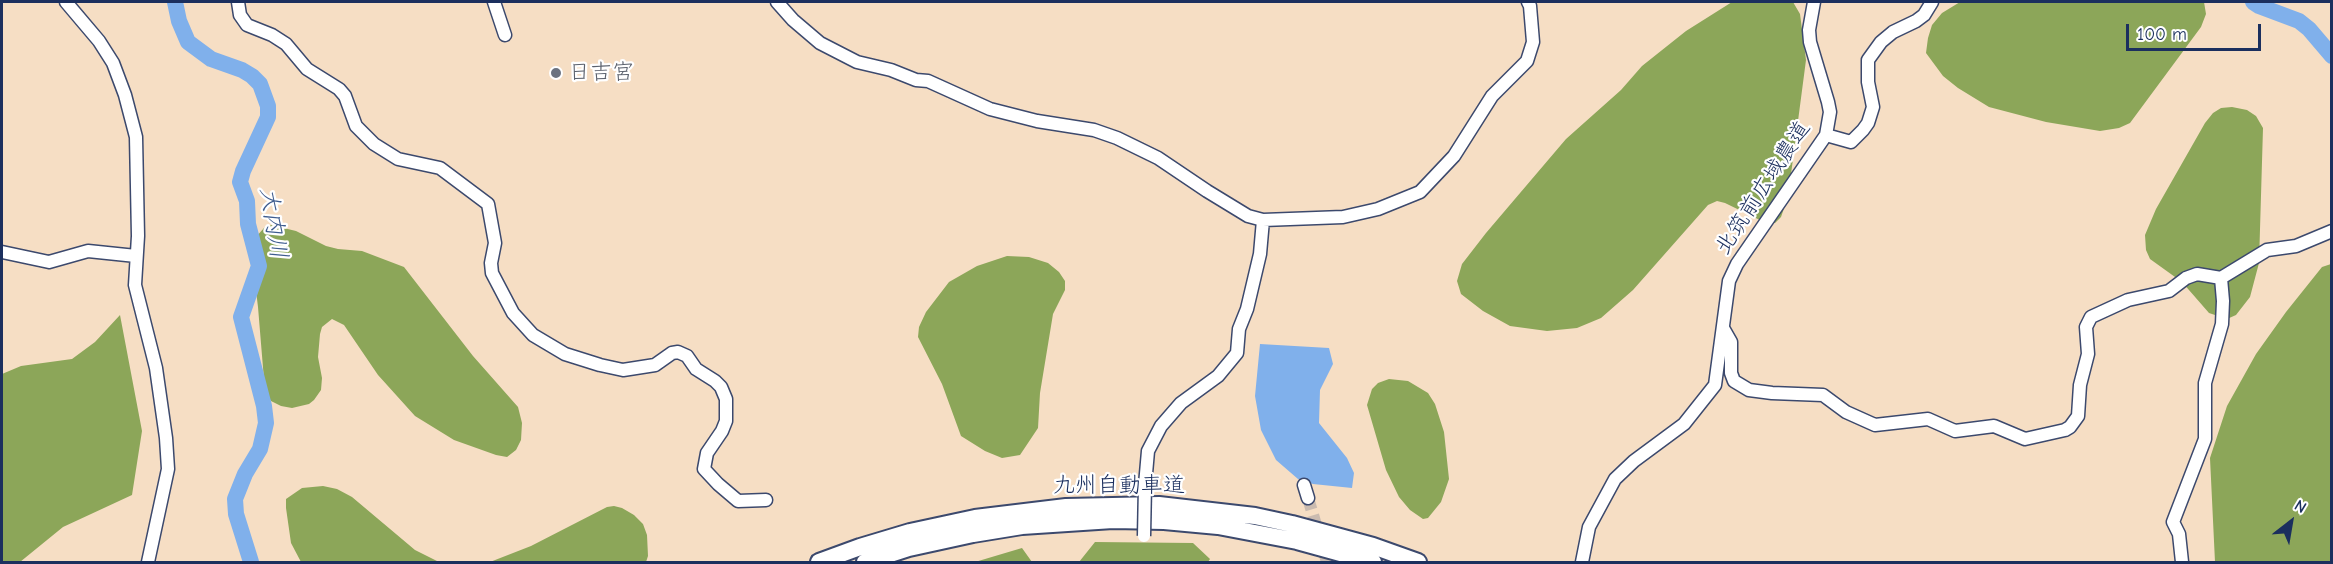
<!DOCTYPE html>
<meta charset="utf-8">
<style>
body{margin:0}
#map{position:relative;width:2333px;height:564px;overflow:hidden;background:#f6dec4;font-family:"Comic Neue",sans-serif}
canvas{display:block}
.frame{position:absolute;inset:0;border:3px solid #1b2f5e;pointer-events:none}
.north{position:absolute;left:2261px;top:492px;width:60px;height:60px;-webkit-text-stroke:4px #fff;paint-order:stroke;rotate:31deg;font-size:16px;font-weight:700;line-height:24px;text-align:center;color:#1b2f5e}
.north::after{content:'';display:block;margin:auto;width:21px;height:27px;background:#1b2f5e;clip-path:polygon(50% 0,100% 100%,50% 72%,0 100%)}
.scale{position:absolute;left:2126px;top:24px;width:135px;height:27px;box-sizing:border-box;border:3px solid #1b2f5e;border-top:0;padding-left:8px;font-size:18px;line-height:21px;white-space:nowrap;color:#1b2f5e;-webkit-text-stroke:4px #fff;paint-order:stroke}
</style>
<div id="map">
<canvas width="2333" height="564"></canvas>
<div class="frame"></div>
<div class="north">N</div>
<div class="scale">100 m</div>
</div>
<script>
const context = document.querySelector('canvas').getContext('2d');
context.lineJoin = 'round';
function fill(path, color) {
  context.fillStyle = color;
  context.fill(path, 'evenodd');
}
function shape(rows) {
  const path = new Path2D();
  for (const r of rows) {
    path.moveTo(r[0], r[1]);
    for (let i = 2; i < r.length; i += 2) path.lineTo(r[i], r[i + 1]);
  }
  return path;
}
function stroke(path, color, width, dash) {
  context.strokeStyle = color;
  context.lineWidth = width;
  context.lineCap = dash ? 'butt' : 'round';
  context.setLineDash(dash || []);
  context.stroke(path);
}
function drawText(font, color, halo, rows, align = 'center') {
  context.font = font + ' "Comic Neue","Klee One",sans-serif';
  context.lineWidth = 4.5;
  context.setLineDash([]);
  context.textBaseline = 'middle';
  context.strokeStyle = halo;
  context.fillStyle = color;
  for (const [text, x, y, turn = 0] of rows) {
    context.save();
    context.translate(x, y);
    context.rotate((+turn || 0) * Math.PI / 180);
    context.textAlign = isNaN(turn) ? turn : align;
    if (halo) context.strokeText(text, 0, 0);
    context.fillText(text, 0, 0);
    context.restore();
  }
}
fill(shape([
 [1732,2,1793,2,1800,14,1806,60,1788,197,1781,217,1775,223,1766,223,1725,203,1717,201,1708,205,1633,290,1601,318,1577,328,1547,331,1510,326,1483,311,1461,294,1457,281,1462,264,1486,233,1566,139,1621,90,1642,66,1686,31],
 [1960,2,2204,2,2206,14,2201,27,2130,123,2119,128,2100,131,2046,122,1989,107,1958,88,1943,76,1926,53,1928,38,1932,25,1942,13],
 [2232,107,2247,110,2256,116,2263,128,2259,263,2250,297,2236,315,2227,319,2209,313,2182,282,2150,259,2146,250,2145,235,2156,209,2205,123,2213,113,2221,108],
 [271,225,296,231,326,246,338,249,362,251,404,267,473,356,518,407,522,423,521,440,516,450,507,457,496,455,454,440,415,416,378,375,344,325,332,319,322,327,320,334,318,357,322,378,321,390,314,400,309,404,292,408,281,406,271,401,265,392,258,307,251,250,255,238,264,228],
 [1007,256,1029,257,1048,263,1059,272,1065,281,1065,290,1053,314,1040,393,1038,428,1020,455,1002,458,985,451,961,436,942,384,918,337,919,327,926,312,949,282,977,266],
 [2331,264,2331,562,2215,562,2210,458,2227,406,2256,354,2286,312,2322,267],
 [120,315,142,431,132,495,63,527,20,562,2,562,2,374,21,366,72,359,95,342],
 [1389,379,1408,381,1428,393,1435,404,1444,432,1449,479,1441,502,1428,518,1423,519,1410,510,1399,497,1386,470,1367,405,1372,389,1378,383],
 [323,486,337,489,352,497,415,550,439,562,301,562,291,543,286,508,286,499,302,488],
 [614,506,622,508,634,515,643,524,647,535,648,556,646,562,490,562,531,546,607,507],
 [1095,542,1193,543,1210,559,1208,562,1079,562],
 [1022,548,1032,562,974,562,975,562]
]), '#8ca659');
fill(shape([
 [1260,344,1329,348,1333,364,1320,390,1319,423,1347,458,1354,473,1352,488,1313,484,1298,479,1276,460,1261,430,1255,396]
]), '#80b0eb');
stroke(shape([
 [175,2,179,21,188,42,211,59,242,70,252,76,260,84,268,106,268,117,243,171,240,182,247,201,248,224,259,266,241,317,264,406,266,423,260,449,245,474,235,499,236,514,251,562],
 [2253,2,2259,6,2299,21,2309,29,2332,56]
]), '#80b0eb', 16);
stroke(shape([
 [1308,498,1327,562]
]), '#cabbb0', 12, [12, 6]);
const minor = shape([
 [66,2,99,41,113,63,125,95,136,137,138,236,135,285,156,368,166,438,168,469,148,562],
 [238,2,240,15,247,25,272,35,286,44,307,69,339,89,345,96,356,126,374,144,398,159,440,168,488,204,495,243,491,263,492,273,513,313,533,335,565,354,600,365,623,370,655,365,672,353,678,352,687,356,696,369,715,381,721,387,726,399,726,421,722,431,707,453,704,469,718,484,738,501,766,500],
 [494,2,505,35],
 [777,2,793,20,820,43,857,62,891,70,916,80,928,81,990,109,1037,121,1094,130,1117,138,1158,158,1207,191,1248,216,1263,220,1343,217,1378,209,1420,192,1454,156,1492,96,1527,61,1533,42,1530,6,1528,2],
 [1826,135,1851,142,1863,130,1868,123,1873,107,1868,82,1868,60,1881,42,1893,32,1916,21,1924,15,1932,2],
 [2,252,49,262,88,251,136,256],
 [1723,328,1731,342,1731,373,1734,381,1749,390,1772,393,1823,395,1846,412,1875,425,1928,419,1955,431,1994,426,2025,439,2065,430,2070,427,2078,416,2080,385,2088,354,2086,327,2091,317,2128,300,2169,291,2186,278,2197,274,2221,278],
 [1145,485,1148,451,1161,426,1181,403,1218,376,1237,353,1239,329,1247,309,1260,254,1263,220],
 [1304,485,1308,498],
 [1582,562,1589,527,1615,479,1634,461,1684,424,1715,385,1729,281,1737,264,1826,135,1830,112,1828,102,1810,42,1809,30,1814,2],
 [2182,562,2179,534,2173,522,2205,439,2205,383,2222,324,2223,301,2221,278,2267,250,2296,246,2332,231]
]);
const highway = shape([
 [819,562,860,547,910,532,975,518,1066,507,1159,505,1255,516,1292,524,1373,546,1418,562],
 [865,562,909,548,973,534,1022,526,1113,520,1164,521,1218,526,1297,541,1373,562]
]);
stroke(minor, '#3c496d', 15);
stroke(highway, '#3c496d', 20);
stroke(minor, '#fff', 12);
stroke(highway, '#fff', 16);
const minorBridge = shape([
 [1144,536,1145,485]
]);
stroke(minorBridge, '#3c496d', 15, []);
stroke(minorBridge, '#fff', 12);
for (const [x, y, r, color] of [
 [556,73,6,"#6b7280"]
]) {
  const dot = new Path2D();
  dot.arc(x, y, r, 0, 2 * Math.PI);
  context.fillStyle = color;
  context.fill(dot);
  stroke(dot, '#fff', 2);
}
drawText('22px', '#5b616d', '#fff', [
 ["日吉宮",568,73]
], 'left');
drawText('22px', '#1b2f5e', '#fff', [
 ["北筑前広域農道",1763,188,-57],
 ["九州自動車道",1119,486]
]);
drawText('italic 24px', '#3e5c8f', '#fff', [
 ["大内川",273,223,81]
]);
</script>
